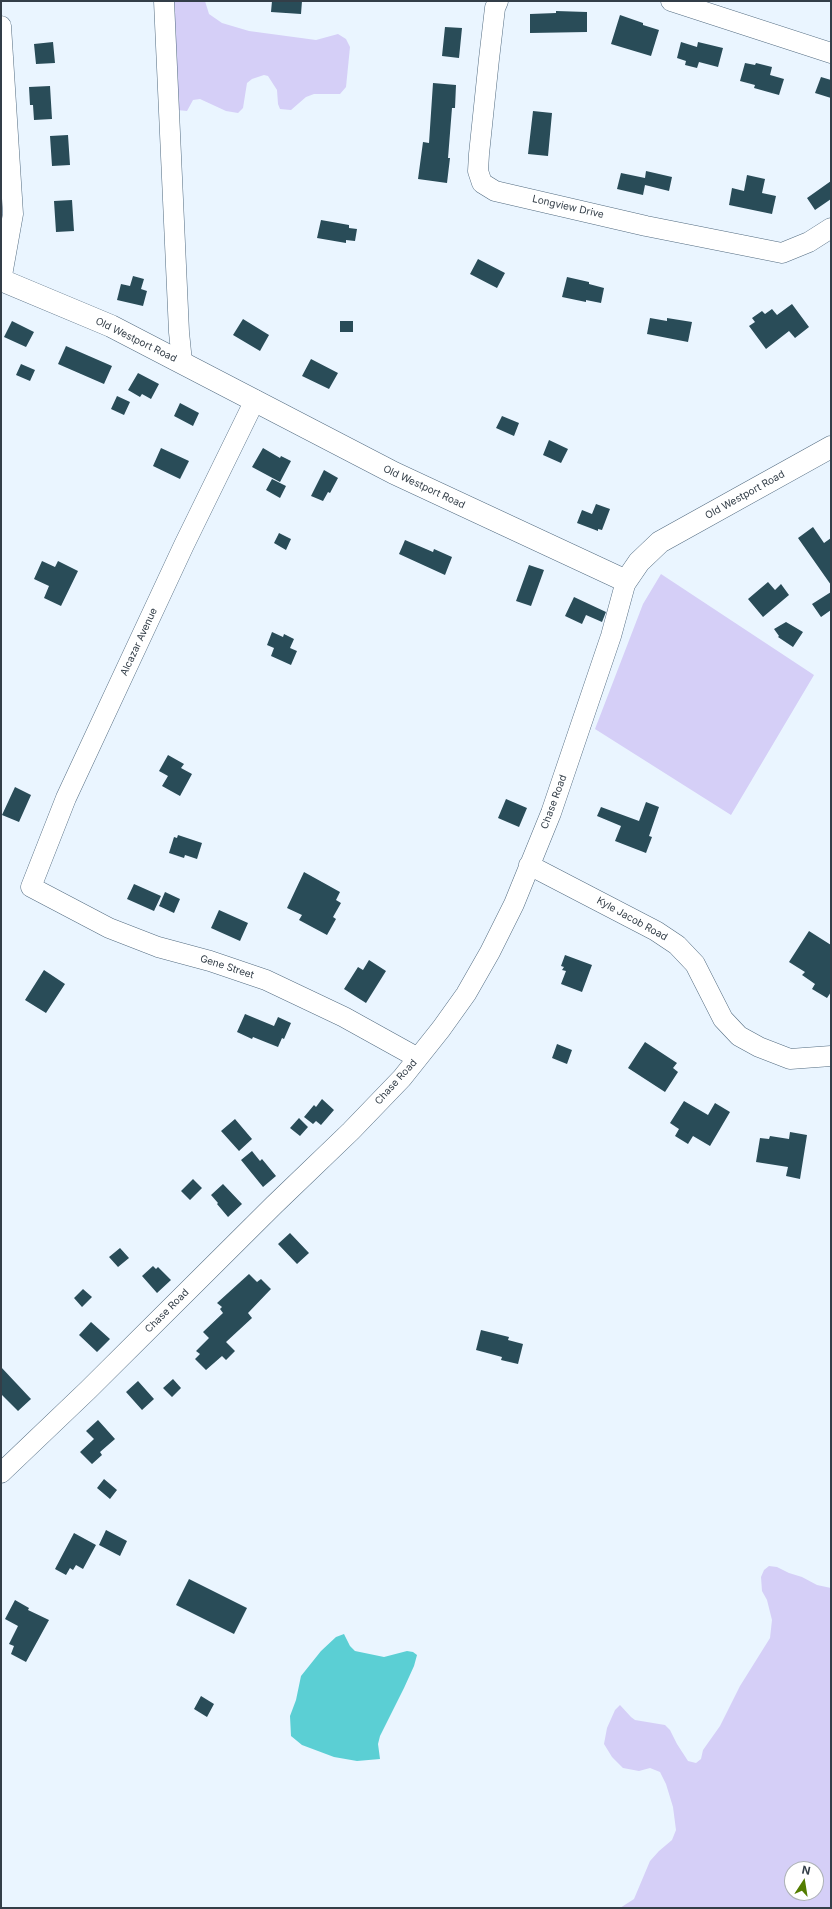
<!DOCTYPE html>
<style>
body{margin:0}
#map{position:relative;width:832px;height:1909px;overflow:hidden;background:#eaf5ff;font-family:Inter,sans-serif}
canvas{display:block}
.frame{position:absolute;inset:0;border:2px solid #333e48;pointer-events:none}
.north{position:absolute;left:784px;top:1861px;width:40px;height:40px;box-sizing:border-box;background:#fff;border:1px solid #adb2b6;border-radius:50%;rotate:12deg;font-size:11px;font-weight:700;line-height:16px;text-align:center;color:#333e48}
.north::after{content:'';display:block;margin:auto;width:14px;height:18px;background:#537d00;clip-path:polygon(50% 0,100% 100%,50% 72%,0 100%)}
</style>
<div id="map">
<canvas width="832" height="1909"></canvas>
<div class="frame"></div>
<div class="north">N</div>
</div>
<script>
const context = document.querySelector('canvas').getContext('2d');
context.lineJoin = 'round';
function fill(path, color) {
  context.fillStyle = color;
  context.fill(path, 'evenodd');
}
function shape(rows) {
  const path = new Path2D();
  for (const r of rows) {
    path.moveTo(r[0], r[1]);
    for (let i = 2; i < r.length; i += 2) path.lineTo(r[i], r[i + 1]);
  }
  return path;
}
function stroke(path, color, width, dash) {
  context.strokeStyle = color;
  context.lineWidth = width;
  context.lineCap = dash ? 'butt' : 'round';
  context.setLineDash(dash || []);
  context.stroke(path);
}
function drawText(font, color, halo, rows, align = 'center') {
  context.font = font + ' Inter,sans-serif';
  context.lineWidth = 4;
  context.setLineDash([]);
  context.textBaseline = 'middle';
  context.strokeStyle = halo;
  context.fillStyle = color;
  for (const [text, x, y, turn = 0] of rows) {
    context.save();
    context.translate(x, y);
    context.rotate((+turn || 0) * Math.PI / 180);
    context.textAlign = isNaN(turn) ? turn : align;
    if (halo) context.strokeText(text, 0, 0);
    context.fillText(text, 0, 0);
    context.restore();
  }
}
fill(shape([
 [161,1,205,1,209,14,222,23,249,31,316,40,338,34,346,39,350,47,346,87,340,94,314,94,306,97,291,110,280,109,278,104,277,90,268,76,264,75,252,79,247,83,243,108,238,113,226,111,200,99,193,100,187,111,177,110],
 [661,574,814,675,731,815,595,729,643,604],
 [769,1566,777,1567,789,1573,802,1577,817,1585,831,1588,831,1908,620,1908,634,1899,650,1861,659,1851,672,1840,676,1830,673,1807,666,1784,660,1772,650,1768,639,1771,623,1768,612,1757,604,1744,607,1728,615,1710,620,1705,631,1717,635,1720,665,1725,670,1730,677,1744,688,1761,696,1763,701,1759,703,1750,720,1726,740,1686,770,1638,772,1620,767,1600,762,1591,761,1577,764,1570],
 [792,1869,816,1869,816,1893,792,1893]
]), '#d5cff7');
fill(shape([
 [344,1634,350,1646,355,1651,384,1657,407,1651,413,1652,417,1655,414,1666,404,1688,380,1736,378,1744,380,1759,357,1761,334,1757,302,1745,291,1736,290,1716,296,1700,301,1676,321,1651,336,1637]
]), '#5bcfd4');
fill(shape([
 [272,1,302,1,301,14,271,12],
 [556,11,587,12,587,32,530,33,530,14,556,13],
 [620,15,643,23,643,25,659,30,651,56,611,44],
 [445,27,462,28,459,58,442,56],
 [53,42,55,63,36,64,34,44],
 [681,42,697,47,698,42,723,48,718,67,699,62,697,68,685,65,686,61,677,58],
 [745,63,755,65,756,63,772,67,770,75,784,79,779,95,754,88,755,85,740,81],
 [821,77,831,80,831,98,815,93],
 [433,83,456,85,455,108,452,108,448,158,450,158,447,183,418,179,423,142,429,143],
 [50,86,52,119,34,120,33,105,30,105,29,87],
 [533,111,552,113,548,156,528,154],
 [68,135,70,165,52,166,50,136],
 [646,171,672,177,669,191,645,185,643,195,617,189,621,173,645,178],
 [747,175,765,179,762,193,776,196,772,214,729,205,732,188,744,191],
 [831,181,831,199,815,210,807,198],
 [72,200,74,231,56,232,54,201],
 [321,220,349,225,349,228,357,229,355,241,346,240,346,243,317,238],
 [478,259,505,273,497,288,470,274],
 [133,276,144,279,141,289,147,291,143,306,117,300,121,284,130,286],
 [567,277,589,282,589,284,604,288,601,303,586,300,586,302,562,297],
 [792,304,809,327,795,338,789,331,766,349,749,326,755,322,752,318,762,311,765,314,772,309,777,315],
 [650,318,667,321,667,318,692,322,688,342,647,334],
 [243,319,269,335,260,351,233,335],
 [12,321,34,332,26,347,4,337],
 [340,321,353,321,353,332,340,332],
 [66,346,112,366,104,384,58,364],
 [311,359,338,373,329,389,302,376],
 [21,364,35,370,30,381,16,375],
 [138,373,159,384,151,399,142,394,140,397,128,390],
 [117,396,130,402,124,415,111,409],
 [180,403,199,413,193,426,174,416],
 [502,416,519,423,514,436,496,428],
 [549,440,568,449,561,463,543,455],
 [161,448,189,461,180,479,153,466],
 [263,448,280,458,281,456,291,461,280,482,252,467],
 [324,470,338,478,330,493,328,492,323,501,311,496],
 [272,479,286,486,280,498,266,490],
 [596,504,610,509,602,530,598,529,598,531,577,523,582,510,592,514],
 [813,527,824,543,831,538,831,585,798,538],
 [279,533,291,539,286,550,274,543],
 [405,540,433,552,434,549,452,557,445,575,399,554],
 [42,561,55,567,58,561,78,571,61,606,44,598,49,586,34,579],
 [529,565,544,570,531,606,516,601],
 [768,582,775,590,781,584,789,595,763,617,748,599],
 [831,592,831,610,821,617,812,604],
 [574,597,606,612,602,622,586,615,582,624,565,616],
 [786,622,803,632,793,647,778,637,779,636,774,629],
 [272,632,283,637,284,634,294,639,290,648,297,651,291,665,271,656,274,648,267,645],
 [168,755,184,764,181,768,192,774,180,796,162,786,168,776,159,771],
 [15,787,31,795,19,822,2,815],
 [506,799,527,808,519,827,498,818],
 [646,802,659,807,649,836,652,837,646,853,615,841,621,826,597,816,601,807,639,821],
 [178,835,202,843,197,859,185,855,184,858,169,853,174,837,177,838],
 [304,872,340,892,336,900,341,903,333,917,336,919,327,935,299,920,302,915,287,908],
 [134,884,161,896,154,911,127,899],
 [165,892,180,899,174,913,159,906],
 [219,910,248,923,240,941,211,928],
 [809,931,831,945,831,992,827,998,812,989,815,984,802,975,805,972,789,962],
 [565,955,592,965,582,992,561,984,566,971,562,970,564,967,561,966],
 [369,960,386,971,366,1003,344,989,358,967,363,970],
 [44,970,65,984,46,1013,25,1000],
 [245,1014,274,1026,278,1017,291,1023,284,1039,282,1038,278,1047,253,1037,252,1039,237,1032],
 [645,1042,677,1063,673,1068,678,1072,665,1092,628,1068],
 [557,1044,572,1050,567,1064,552,1058],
 [322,1099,334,1110,321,1125,316,1121,313,1124,304,1117,314,1105,316,1107],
 [684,1101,708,1115,715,1103,730,1112,710,1146,693,1136,688,1144,675,1136,679,1129,670,1123],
 [299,1118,308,1127,300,1136,290,1128],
 [235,1119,252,1139,239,1151,221,1131],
 [790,1132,807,1135,800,1179,786,1176,788,1167,756,1162,760,1138,769,1139,770,1136,789,1139],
 [252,1151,260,1161,262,1159,276,1176,263,1187,241,1160],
 [193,1179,202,1188,190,1200,181,1191],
 [223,1184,242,1204,228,1217,217,1204,218,1203,211,1195],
 [290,1233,309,1253,297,1264,278,1244],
 [120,1248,129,1258,118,1267,109,1257],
 [153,1266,156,1269,158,1267,171,1280,157,1293,142,1276],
 [249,1274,257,1282,261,1279,271,1289,248,1313,252,1318,226,1342,235,1351,226,1360,222,1356,206,1370,195,1359,200,1354,196,1351,209,1338,203,1332,223,1313,220,1309,222,1307,217,1303],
 [83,1289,92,1297,82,1307,74,1298],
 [91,1322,110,1339,97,1352,79,1335],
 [481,1330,509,1337,508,1340,523,1344,518,1364,501,1360,502,1357,476,1350],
 [1,1367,31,1399,18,1411,1,1394],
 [173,1379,181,1388,172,1397,163,1388],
 [138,1381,154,1399,142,1410,126,1392],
 [98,1420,115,1439,100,1452,102,1455,92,1464,80,1452,94,1439,86,1431],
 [104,1479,117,1490,110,1499,97,1488],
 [106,1530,127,1541,120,1556,99,1545],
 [74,1533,96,1545,83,1569,76,1565,73,1570,70,1568,66,1575,55,1569],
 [189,1579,247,1608,234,1634,176,1605],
 [15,1600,29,1608,28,1610,49,1620,26,1662,11,1654,14,1646,9,1644,18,1626,5,1619],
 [201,1696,214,1704,207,1717,194,1709]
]), '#294c58');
const minor = shape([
 [164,1,179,332,182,362],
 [498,1,495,8,489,59,479,154,478,171,482,183,495,191,646,226,782,253,809,242,831,228],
 [671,1,831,53],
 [1,26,13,214,1,281],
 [255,400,184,545,66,798,31,887,109,928,158,947,210,961,266,980,344,1017,418,1058],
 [529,865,656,931,677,945,695,964,723,1019,739,1036,759,1047,790,1059,831,1056],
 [1,1473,88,1390,274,1205,351,1131,402,1078,441,1029,466,994,490,952,514,904,551,813,611,636,626,581]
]);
const major = shape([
 [1,280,111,326,394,473,626,581,639,562,660,542,831,447]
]);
stroke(minor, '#526b80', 21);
stroke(major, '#526b80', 23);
stroke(minor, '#fff', 20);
stroke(major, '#fff', 22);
drawText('10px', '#333e48', '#fff', [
 ["Longview Drive",568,207,13],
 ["Old Westport Road",136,340,26],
 ["Old Westport Road",424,487,25],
 ["Old Westport Road",745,495,-29],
 ["Alcazar Avenue",139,642,-65],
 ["Chase Road",554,802,-70],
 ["Kyle Jacob Road",632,919,29],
 ["Gene Street",227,967,18],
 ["Chase Road",396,1082,-48],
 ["Chase Road",167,1311,-45]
]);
</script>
